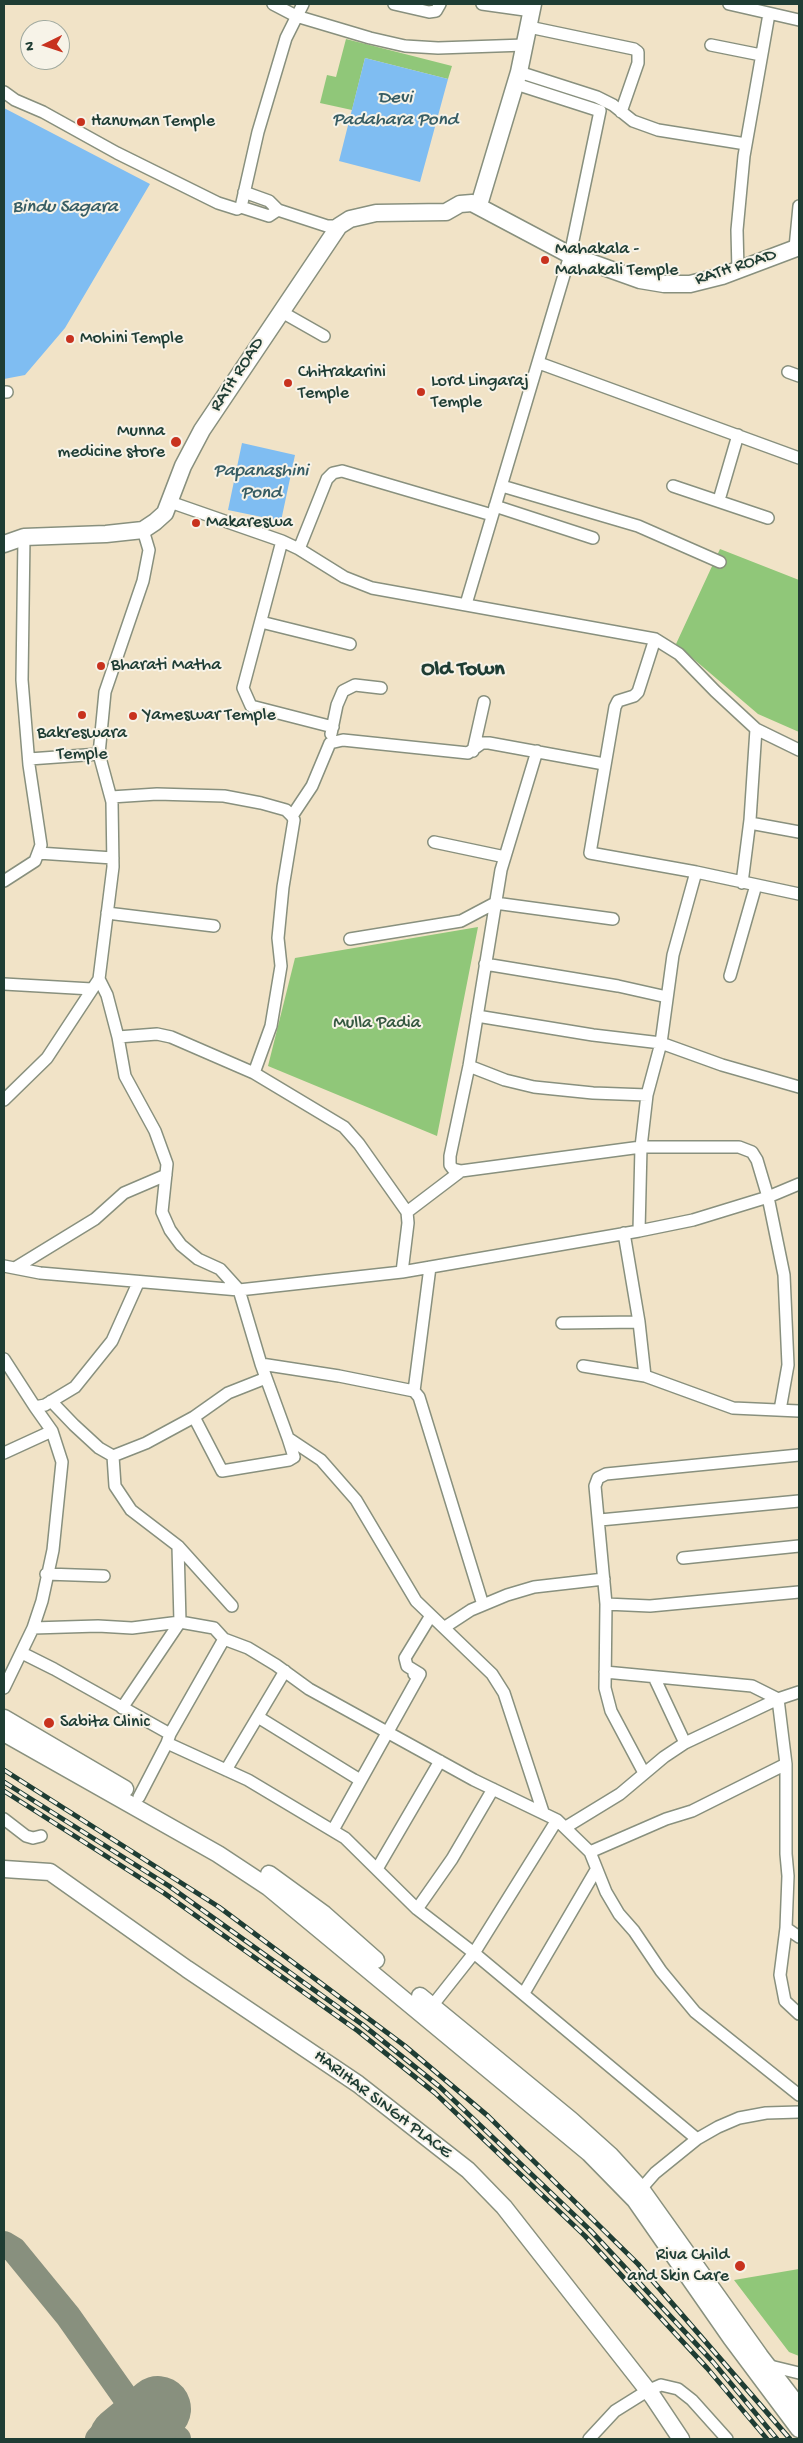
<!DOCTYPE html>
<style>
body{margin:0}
#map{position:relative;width:803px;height:2443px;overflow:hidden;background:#f1e3c7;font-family:"Gochi Hand",sans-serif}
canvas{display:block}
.frame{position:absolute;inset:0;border:5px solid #1f3d34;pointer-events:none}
.north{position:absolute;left:20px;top:20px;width:50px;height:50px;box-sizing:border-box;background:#f7f3e8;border:1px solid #a1aaa0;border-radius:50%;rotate:266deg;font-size:14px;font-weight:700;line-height:20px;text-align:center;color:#1f3d34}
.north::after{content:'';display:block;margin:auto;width:18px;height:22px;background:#c8321e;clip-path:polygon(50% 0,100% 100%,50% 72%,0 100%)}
</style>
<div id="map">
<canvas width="803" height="2443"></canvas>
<div class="frame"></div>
<div class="north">N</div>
</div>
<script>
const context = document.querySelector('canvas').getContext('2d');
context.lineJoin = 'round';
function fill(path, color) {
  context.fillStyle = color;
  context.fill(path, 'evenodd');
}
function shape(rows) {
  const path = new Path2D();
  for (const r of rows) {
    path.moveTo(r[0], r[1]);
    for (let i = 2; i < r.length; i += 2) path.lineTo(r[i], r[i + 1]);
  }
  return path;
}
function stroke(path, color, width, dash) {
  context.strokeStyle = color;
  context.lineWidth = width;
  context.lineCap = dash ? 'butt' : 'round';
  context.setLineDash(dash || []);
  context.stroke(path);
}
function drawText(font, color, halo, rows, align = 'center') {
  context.font = font + ' "Gochi Hand",sans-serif';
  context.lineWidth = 4;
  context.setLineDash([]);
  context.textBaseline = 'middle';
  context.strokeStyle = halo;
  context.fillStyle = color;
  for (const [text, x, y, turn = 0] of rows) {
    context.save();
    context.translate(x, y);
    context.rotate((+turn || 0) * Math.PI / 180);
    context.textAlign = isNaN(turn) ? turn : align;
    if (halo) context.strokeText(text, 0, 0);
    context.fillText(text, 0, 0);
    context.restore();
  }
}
fill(shape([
 [346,39,452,66,448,79,365,58,352,110,320,103,327,75,336,77],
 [720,549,799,580,799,732,758,714,676,644],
 [478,927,437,1136,268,1066,295,958],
 [799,2269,799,2356,789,2352,734,2280]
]), '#90c779');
fill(shape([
 [365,58,448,79,420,182,339,161],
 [4,108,150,184,65,328,25,375,4,379],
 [242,443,295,455,281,521,228,510]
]), '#7fbdf2');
stroke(shape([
 [4,2244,14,2250,68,2316,142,2421],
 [98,2439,109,2427,125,2421,152,2423,163,2427,178,2439]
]), '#88907e', 26);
stroke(shape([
 [122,2439,158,2409]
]), '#88907e', 66);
const street = shape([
 [273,4,296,16,370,38,405,46,438,48,525,45],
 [394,4,429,12,436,11,440,4],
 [482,4,532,11],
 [729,4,799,20],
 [529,27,634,49,638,52,638,63,621,112],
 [711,45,761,55],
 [519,72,597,97,613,105,633,121,658,130,746,144],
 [4,92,15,100,43,112,117,153,218,203,237,209,241,207,258,132,286,38,303,4],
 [244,192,269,201,278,210,327,226,339,226],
 [241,207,269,216,278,210],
 [795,248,799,206],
 [738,271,737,230,744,156,769,14],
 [280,311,324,336],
 [539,363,799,458],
 [788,372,799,376],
 [4,392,7,392],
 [502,486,638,526,720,562],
 [673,486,768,518],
 [719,500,738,435],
 [170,502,282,541,299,549,344,577,372,588,655,639,679,654,715,691,756,729,799,750],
 [495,506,593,538],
 [282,541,243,688,251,706,333,727],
 [299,549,327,479,333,473,342,471,492,515],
 [466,604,570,255,600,111,516,84],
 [261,622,350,644],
 [655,639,638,692,634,696,618,701,615,707,590,853,696,872,799,894],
 [331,734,337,705,343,691,355,685,381,688],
 [473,751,484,702],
 [537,751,501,870,469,1066,450,1156,450,1165,453,1169,461,1171,641,1147,739,1147,752,1152,757,1160,768,1197,784,1275,788,1365,780,1410],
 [29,759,99,754],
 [111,797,157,794,224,796,261,803,286,810,292,816,294,820,283,887,278,938,281,966,271,1026,254,1073,344,1127,359,1144,407,1212,408,1223,402,1272],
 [292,816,312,786,330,743,343,740,468,753,482,743,489,743,604,764],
 [750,823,799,832],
 [434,842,505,857],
 [38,853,113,858],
 [4,881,35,861,41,845,29,765,22,680,24,537],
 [742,883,750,820,756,729],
 [107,913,214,926],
 [350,939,461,921,495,903,613,919],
 [485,964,618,986,667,997],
 [730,976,756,885],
 [99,979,107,995,118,1037,125,1076,155,1131,167,1164,162,1212,170,1230,181,1245,198,1259,220,1269,239,1290,261,1364,288,1438,294,1457,289,1460,222,1471,194,1417,228,1393,266,1378],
 [4,984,92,989],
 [477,1016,593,1035,661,1043,722,1065,799,1087],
 [118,1037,157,1034,171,1037,254,1073],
 [469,1066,505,1080,534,1087,593,1093,647,1095],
 [4,1100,47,1058,99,979,113,867,112,802,99,754,105,692,143,581,149,550,143,530],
 [407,1212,461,1171],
 [639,1231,641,1147,647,1095,661,1043,673,955,696,872],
 [624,1233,639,1322,645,1376],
 [4,1266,40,1273,239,1290,402,1272,639,1231,693,1220,768,1197,799,1184],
 [15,1268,95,1219,124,1193,166,1175],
 [562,1323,639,1322],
 [4,1359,35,1407,45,1405,75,1387,112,1341,138,1283],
 [261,1364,339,1376,414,1391,419,1397,483,1605],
 [583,1366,645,1376,733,1408,799,1411],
 [414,1391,430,1267],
 [51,1401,74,1425,99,1448,113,1456,115,1486,131,1510,178,1546,180,1622,122,1708],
 [288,1438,321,1460,356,1500,416,1601,492,1674,504,1693,543,1812],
 [4,1453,52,1431,35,1407],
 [113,1456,146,1443,194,1417],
 [600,1520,799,1501],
 [178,1546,232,1606],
 [683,1558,799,1546],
 [46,1574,104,1576],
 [606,1604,650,1606,799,1592],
 [445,1627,471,1610,507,1595,534,1587,604,1579],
 [33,1628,98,1626,132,1628,180,1622,214,1628,224,1639,248,1648,276,1665,309,1689,474,1780,557,1820,590,1852,606,1892,619,1914,634,1931,661,1971,695,2012,799,2095],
 [22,1653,54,1669,170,1734],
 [605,1672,752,1686,778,1699,786,1764,786,1854,788,1876,786,1928,780,1975,785,2001,799,2014],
 [414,1674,420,1674,407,1666,405,1658,430,1617],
 [654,1677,685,1743],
 [4,1688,33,1628,42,1601,53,1550,62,1462,52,1431],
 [258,1717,360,1780],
 [167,1743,248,1780,345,1838,417,1909,474,1953,432,2006],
 [226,1770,285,1671],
 [644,1773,611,1711,605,1688,606,1604,595,1486,598,1478,606,1474,799,1455],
 [139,1797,167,1743,170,1734,224,1639],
 [4,1819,26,1836,33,1838,41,1836],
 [557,1820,474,1953,697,2139],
 [566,1827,620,1794,664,1757,685,1743,778,1699,799,1692],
 [333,1830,420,1674],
 [590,1852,666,1819,692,1811,786,1764],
 [377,1869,440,1761],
 [417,1909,452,1859,493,1789],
 [786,1928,799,1937],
 [524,1993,596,1870],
 [641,2189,655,2173,697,2139,718,2127,739,2118,766,2113,799,2112],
 [766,2365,799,2373],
 [589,2439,615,2411,647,2391,661,2385,678,2389,692,2400,727,2439]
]);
const secondary = shape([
 [479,205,519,72,533,4],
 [4,544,24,537,106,534,143,530,155,522,165,513,183,466,202,430,339,226,350,219,376,213,446,212,460,204,472,203,570,255,640,280,664,284,690,284,722,276,799,247],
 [4,1718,125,1789],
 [4,1733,218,1854,268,1887,589,2153,635,2200,731,2338,799,2429],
 [4,1869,50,1872,187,1969,358,2084,468,2170,504,2207,653,2397,681,2439],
 [269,1874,324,1914,376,1960],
 [420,1996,571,2120,610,2155,641,2189,760,2356,799,2407]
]);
stroke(street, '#88907e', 14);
stroke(secondary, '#88907e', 19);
stroke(street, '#fff', 11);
stroke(secondary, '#fff', 16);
const rail = shape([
 [4,1770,219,1907,405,2046,488,2116,638,2264,790,2439],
 [4,1782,169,1886,363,2025,440,2087,591,2231,713,2362,777,2439],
 [4,1791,164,1893,358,2031,435,2093,585,2236,707,2368,767,2439]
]);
stroke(rail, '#1f3d34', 5);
stroke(rail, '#f7f3e8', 3, [9]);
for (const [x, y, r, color] of [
 [81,122,5,"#c8321e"],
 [545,260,5,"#c8321e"],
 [70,339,5,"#c8321e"],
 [288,383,5,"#c8321e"],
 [421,392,5,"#c8321e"],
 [176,442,6,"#c8321e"],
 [196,523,5,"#c8321e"],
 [101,666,5,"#c8321e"],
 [82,715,5,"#c8321e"],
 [133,716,5,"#c8321e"],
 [49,1723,6,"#c8321e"],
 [740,2266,6,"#c8321e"]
]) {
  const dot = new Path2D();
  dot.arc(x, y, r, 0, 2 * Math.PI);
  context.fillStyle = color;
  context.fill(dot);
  stroke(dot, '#f7f3e8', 2);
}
drawText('18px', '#1f3d34', '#f7f3e8', [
 ["Hanuman Temple",91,122],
 ["Mahakala -",555,250],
 ["Mahakali Temple",555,271],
 ["Mohini Temple",80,339],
 ["Chitrakarini",298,373],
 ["Temple",298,394],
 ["Lord Lingaraj",431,382],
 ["Temple",431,403],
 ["Munna",165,432,"right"],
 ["medicine store",165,453,"right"],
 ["Makareswa",206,523],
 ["Bharati Matha",111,666],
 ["Yameswar Temple",143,716],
 ["Bakreswara",82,734,"center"],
 ["Temple",82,755,"center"],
 ["Sabita Clinic",60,1723],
 ["Riva Child",729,2256,"right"],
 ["and Skin Care",729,2277,"right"]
], 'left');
drawText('18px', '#1f3d34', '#f7f3e8', [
 ["RATH ROAD",736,268,-18],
 ["RATH ROAD",238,375,-57],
 ["HARIHAR SINGH PLACE",382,2105,37]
]);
drawText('18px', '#365942', '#f7f3e8', [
 ["Mulla Padia",377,1024]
]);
drawText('italic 19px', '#375d64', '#f7f3e8', [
 ["Devi",395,99],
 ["Padahara Pond",395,121],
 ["Bindu Sagara",65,208],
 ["Papanashini",261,472],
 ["Pond",261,494]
]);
drawText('bold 22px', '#1f3d34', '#f7f3e8', [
 ["Old Town",463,671]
]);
</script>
